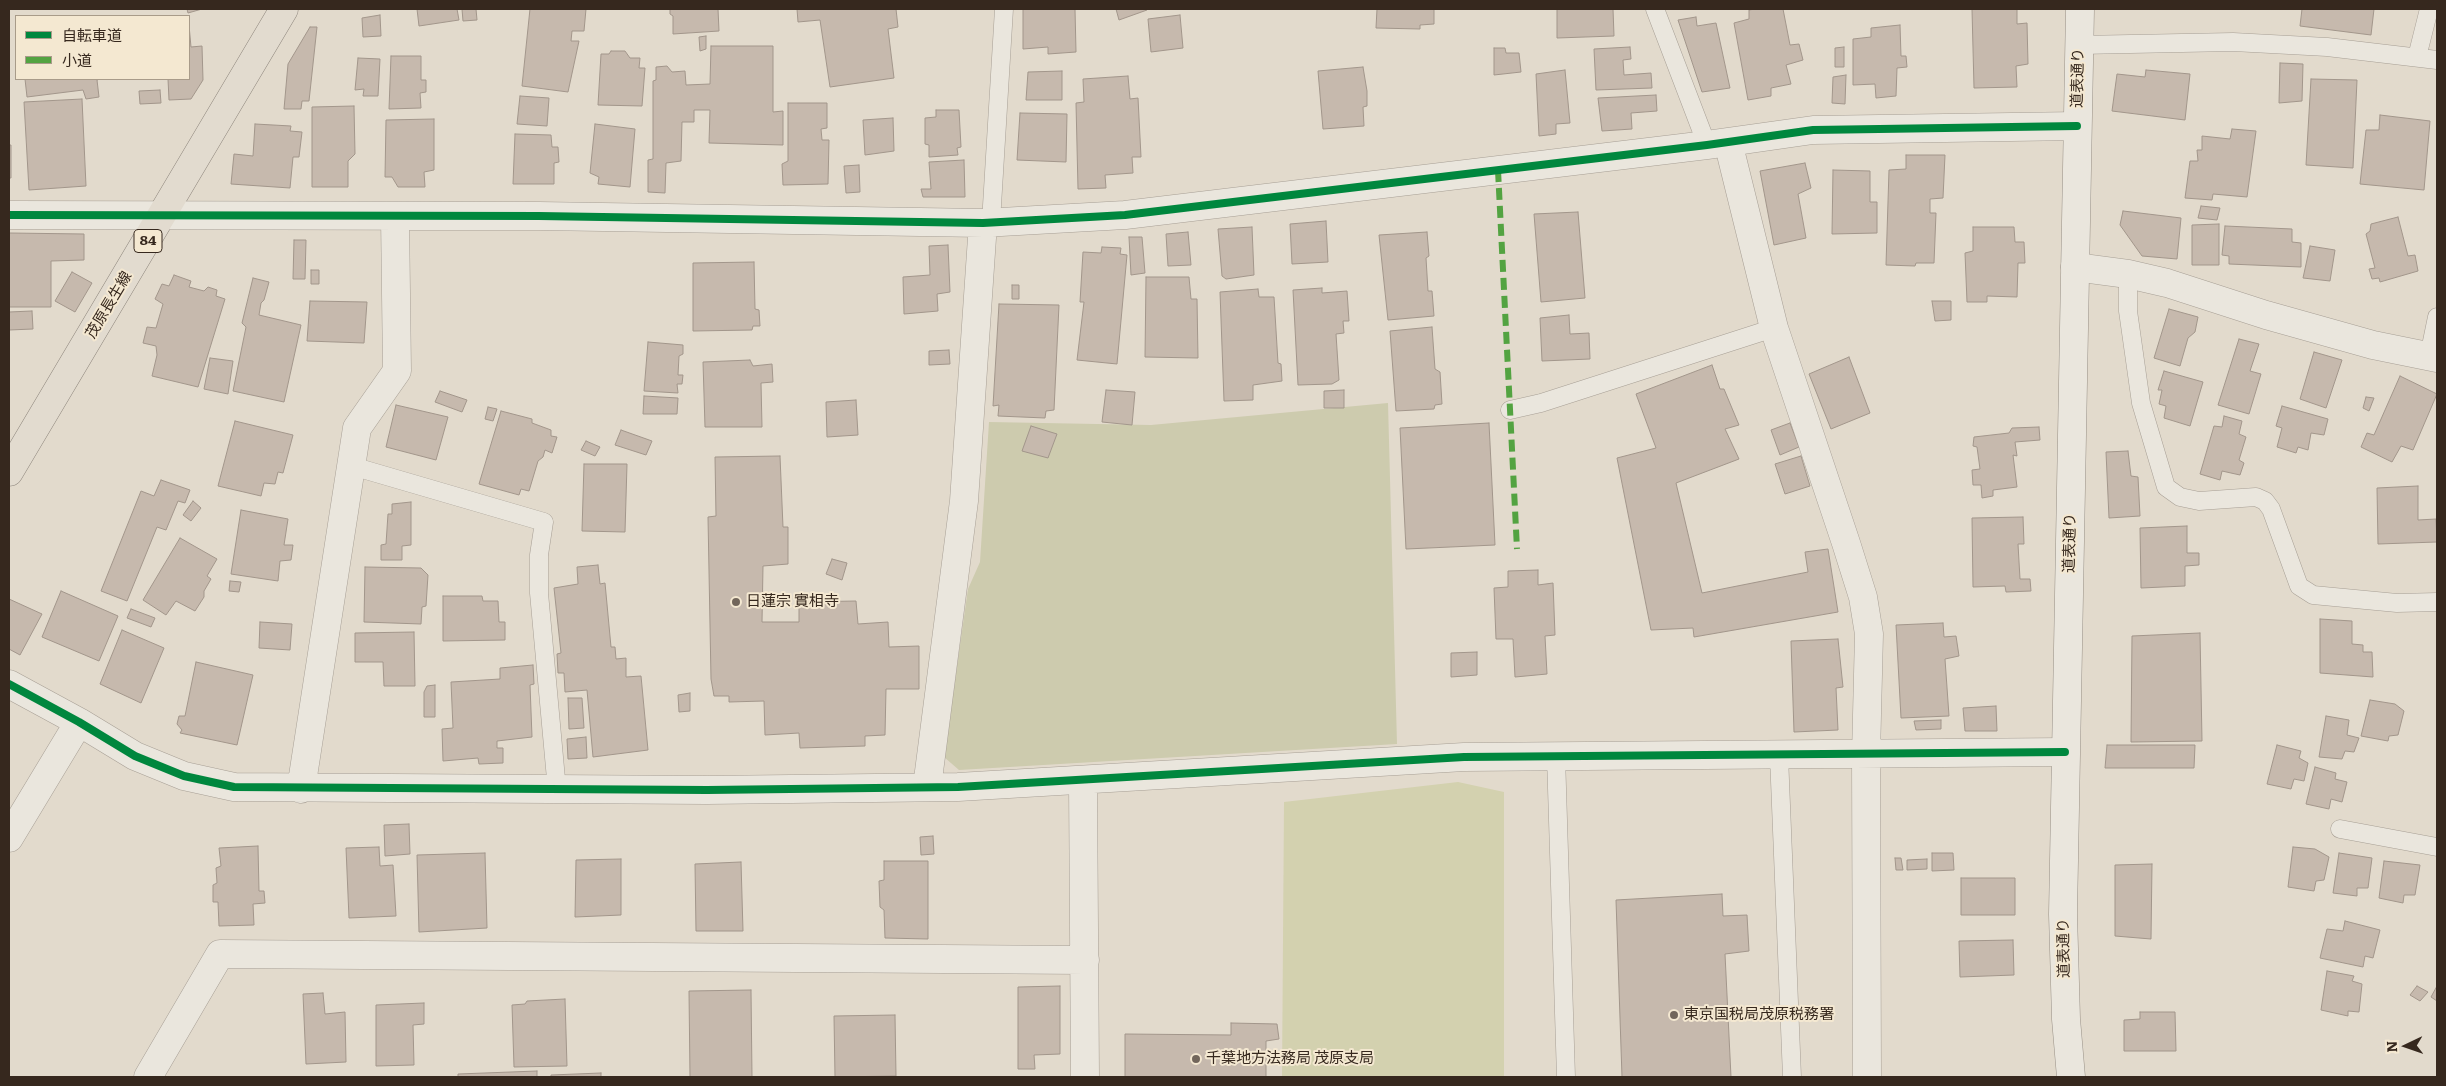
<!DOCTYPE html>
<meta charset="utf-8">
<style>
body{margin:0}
#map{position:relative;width:2446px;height:1086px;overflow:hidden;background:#e2dacc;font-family:Literata,"Noto Sans JP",serif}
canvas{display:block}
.frame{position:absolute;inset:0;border:10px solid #36281e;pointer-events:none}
.legend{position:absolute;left:15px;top:15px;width:175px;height:65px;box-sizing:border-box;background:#f4e8d1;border:1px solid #a89b89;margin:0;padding:6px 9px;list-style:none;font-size:15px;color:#36281e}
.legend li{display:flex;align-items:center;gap:10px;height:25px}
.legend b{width:25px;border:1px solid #a89b89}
.north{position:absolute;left:2381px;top:1021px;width:50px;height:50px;-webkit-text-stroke:4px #f4e8d1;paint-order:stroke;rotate:267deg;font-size:14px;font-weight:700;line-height:20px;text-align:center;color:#36281e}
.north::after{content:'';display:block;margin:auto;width:18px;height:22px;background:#36281e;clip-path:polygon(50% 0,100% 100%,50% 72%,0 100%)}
</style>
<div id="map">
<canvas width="2446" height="1086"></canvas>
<div class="frame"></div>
<ul class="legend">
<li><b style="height:6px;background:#00873e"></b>自転車道</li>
<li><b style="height:6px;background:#53a341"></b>小道</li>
</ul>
<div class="north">N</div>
</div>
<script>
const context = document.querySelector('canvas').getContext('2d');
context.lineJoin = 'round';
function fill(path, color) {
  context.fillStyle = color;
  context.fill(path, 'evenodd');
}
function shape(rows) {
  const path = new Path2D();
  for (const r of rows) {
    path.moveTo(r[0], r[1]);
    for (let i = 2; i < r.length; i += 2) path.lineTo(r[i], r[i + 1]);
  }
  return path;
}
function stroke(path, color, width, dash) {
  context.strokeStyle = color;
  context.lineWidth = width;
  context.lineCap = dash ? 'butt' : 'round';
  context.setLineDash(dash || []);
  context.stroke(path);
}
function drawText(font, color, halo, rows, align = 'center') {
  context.font = font + ' Literata,"Noto Sans JP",serif';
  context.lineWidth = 4;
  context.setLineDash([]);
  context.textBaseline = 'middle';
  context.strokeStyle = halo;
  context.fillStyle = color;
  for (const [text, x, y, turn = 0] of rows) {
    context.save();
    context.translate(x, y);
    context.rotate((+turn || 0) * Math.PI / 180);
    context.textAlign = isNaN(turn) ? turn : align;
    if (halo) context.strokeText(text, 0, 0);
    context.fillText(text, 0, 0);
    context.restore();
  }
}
fill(shape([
 [1458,782,1504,792,1504,1077,1282,1077,1284,802]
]), '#d3d1af');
fill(shape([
 [1388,403,1397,744,959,770,944,757,968,589,980,562,989,422,1151,425]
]), '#cdcbae');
const building = shape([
 [187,9,202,9,188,13,187,9],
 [417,9,457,9,459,20,419,26,417,9],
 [462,9,476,9,477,20,463,21,462,9],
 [530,9,586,9,584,31,572,31,571,41,579,41,568,92,522,86,530,9],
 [670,9,718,9,719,31,673,34,673,16,670,14,670,9],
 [797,9,896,9,898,27,888,29,894,78,830,87,820,20,798,22,797,9],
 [1023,9,1075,9,1076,52,1048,54,1048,47,1023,49,1023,9],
 [1116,9,1147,9,1147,10,1119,20,1116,9],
 [1377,9,1434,9,1434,24,1420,25,1420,29,1376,28,1377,9],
 [1557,9,1613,9,1614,36,1557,38,1557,9],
 [1755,9,1783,9,1790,45,1799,44,1803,60,1786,65,1791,84,1771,88,1771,96,1748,100,1734,23,1749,19,1749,10,1755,9],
 [1972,9,2017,9,2017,24,2027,23,2028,64,2016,66,2017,87,1974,88,1972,9],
 [2302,9,2374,9,2371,35,2300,26,2302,9],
 [380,15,381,36,363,37,362,18,380,15],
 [1180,15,1183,48,1151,52,1148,19,1180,15],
 [1696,17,1697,26,1716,23,1730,88,1702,92,1678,20,1696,17],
 [189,25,191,47,202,46,203,80,191,99,169,100,168,79,189,79,189,25],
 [1900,25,1901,56,1906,56,1907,67,1897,68,1896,96,1876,98,1875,84,1853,85,1853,39,1871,37,1871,28,1900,25],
 [310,27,317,27,309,101,302,101,301,109,284,109,288,64,310,27],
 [706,36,706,49,700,51,699,37,706,36],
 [711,46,773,46,773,112,783,111,783,145,709,143,710,110,694,110,694,122,682,122,681,161,666,163,665,193,648,192,648,160,653,159,653,81,656,80,656,67,667,66,672,72,685,71,686,85,710,84,711,46],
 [1630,47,1631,59,1623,60,1624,75,1651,73,1652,88,1596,90,1594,49,1630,47],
 [1844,47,1844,67,1835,67,1835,48,1844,47],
 [1494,48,1505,48,1506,53,1519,53,1521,72,1494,75,1494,48],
 [611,51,625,51,630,58,640,58,639,68,645,68,642,106,598,105,601,54,609,54,611,51],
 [391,56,421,56,421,80,426,80,426,92,420,93,421,108,389,109,391,56],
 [358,58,380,59,378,96,363,96,364,89,355,90,358,58],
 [2280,63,2303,64,2302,101,2279,103,2280,63],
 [1363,67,1367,91,1367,106,1363,107,1364,126,1323,129,1318,71,1363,67],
 [1565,70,1570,123,1556,124,1556,134,1539,136,1536,74,1565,70],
 [2146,70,2190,74,2185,120,2112,111,2117,74,2145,77,2146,70],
 [1062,71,1062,100,1026,100,1028,72,1062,71],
 [1846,75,1845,104,1832,103,1833,77,1846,75],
 [1128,76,1130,99,1138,98,1141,157,1132,157,1133,173,1105,175,1106,188,1078,189,1076,103,1084,102,1083,79,1128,76],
 [25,79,100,79,97,80,99,97,86,99,83,90,27,97,25,79],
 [2311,79,2357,80,2353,168,2306,165,2311,79],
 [160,90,161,103,140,104,139,91,160,90],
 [1656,95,1657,111,1631,113,1632,129,1602,131,1598,98,1656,95],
 [520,96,549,98,547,126,517,124,520,96],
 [82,99,86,186,29,190,24,102,82,99],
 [788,103,827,103,827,128,821,129,822,140,829,140,828,184,783,185,782,164,788,161,788,103],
 [354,106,355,154,348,161,348,187,312,187,312,107,354,106],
 [936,110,959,110,961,147,957,148,958,155,929,157,929,145,925,144,925,118,936,117,936,110],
 [1020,113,1067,114,1066,162,1017,160,1020,113],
 [2380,115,2430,121,2424,190,2360,184,2366,130,2379,130,2380,115],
 [893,118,894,151,865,155,863,120,893,118],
 [434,119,434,170,424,172,425,187,398,187,392,177,385,177,386,120,434,119],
 [255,124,291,126,290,131,302,132,299,157,293,157,290,188,231,184,234,154,253,156,255,124],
 [595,124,635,129,630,187,598,184,599,177,590,173,595,124],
 [2232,129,2256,131,2247,197,2213,194,2212,200,2185,198,2190,161,2198,161,2197,150,2202,150,2202,136,2230,139,2232,129],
 [515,134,551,135,552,147,558,147,559,162,554,163,554,184,513,184,515,134],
 [9,145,11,145,11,178,9,178,9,145],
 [1906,155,1945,155,1943,198,1930,199,1930,213,1936,213,1934,263,1916,263,1915,266,1886,265,1889,170,1906,169,1906,155],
 [964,160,965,197,923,197,921,189,931,189,929,162,964,160],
 [1805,163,1811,188,1798,194,1806,238,1774,245,1760,171,1805,163],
 [859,165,860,192,846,193,844,166,859,165],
 [1833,170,1870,171,1870,202,1877,202,1877,233,1832,234,1833,170],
 [2201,206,2220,208,2217,220,2198,218,2201,206],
 [2123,211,2181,218,2177,259,2142,256,2120,225,2123,211],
 [1578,212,1585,298,1541,302,1534,214,1578,212],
 [2398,217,2408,256,2415,255,2418,271,2380,282,2379,278,2372,279,2369,269,2375,268,2366,234,2370,231,2371,224,2398,217],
 [1326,221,1328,262,1292,264,1290,224,1326,221],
 [2219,224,2219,265,2192,265,2192,225,2219,224],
 [2225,226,2292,229,2292,242,2301,243,2301,267,2229,264,2229,256,2222,255,2225,226],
 [1252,227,1254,275,1226,279,1222,276,1218,229,1252,227],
 [1973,227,2014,227,2015,242,2024,242,2025,263,2018,263,2017,297,1987,296,1987,302,1967,302,1965,253,1973,251,1973,227],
 [1188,232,1191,265,1168,266,1166,234,1188,232],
 [1427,232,1429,256,1426,258,1428,291,1432,291,1434,316,1388,320,1379,235,1427,232],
 [9,233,84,234,84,260,51,261,51,307,9,307,9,233],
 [1129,237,1142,237,1145,273,1131,275,1129,237],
 [294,240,306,240,305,279,293,279,294,240],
 [948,245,950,292,937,294,938,311,904,314,903,277,930,275,929,246,948,245],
 [2310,246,2335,250,2330,281,2303,278,2310,246],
 [1102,247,1121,248,1120,254,1127,255,1117,364,1077,360,1084,302,1080,302,1083,252,1101,253,1102,247],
 [754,262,755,309,759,310,760,326,753,326,752,330,693,331,693,263,754,262],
 [311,270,319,270,319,284,311,284,311,270],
 [72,272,92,283,75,312,55,301,72,272],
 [174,275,191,281,189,287,204,291,208,287,217,290,216,296,225,299,198,387,152,376,157,355,156,346,143,343,147,327,156,328,163,304,155,299,162,284,169,286,174,275],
 [1146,277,1189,277,1191,299,1197,299,1198,358,1145,357,1146,277],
 [253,278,269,282,264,300,261,303,259,315,301,325,284,402,233,391,246,327,242,323,253,278],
 [1012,285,1019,285,1019,299,1012,299,1012,285],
 [1322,288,1322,293,1347,291,1349,321,1343,321,1344,333,1336,334,1339,380,1332,384,1298,385,1293,290,1322,288],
 [1258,289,1259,297,1274,297,1278,363,1281,364,1282,381,1253,385,1253,400,1224,401,1220,292,1258,289],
 [310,301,367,302,364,343,307,341,310,301],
 [1932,301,1951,301,1951,320,1935,321,1932,301],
 [999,304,1059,305,1054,410,1046,411,1045,418,998,416,999,405,993,406,999,304],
 [2169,309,2198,317,2195,332,2188,338,2180,366,2154,358,2169,309],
 [32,311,33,329,9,330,9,312,32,311],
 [1569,315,1570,334,1589,333,1590,359,1542,361,1540,318,1569,315],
 [1432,327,1435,369,1440,372,1442,404,1435,405,1434,409,1396,411,1390,331,1432,327],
 [2239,339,2259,344,2250,371,2261,374,2249,414,2218,405,2239,339],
 [648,342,683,345,683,354,679,356,678,375,683,375,682,384,677,384,678,393,644,391,648,342],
 [949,350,950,364,929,365,929,351,949,350],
 [2314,352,2342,360,2326,408,2300,399,2314,352],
 [1849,357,1870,413,1831,429,1809,374,1849,357],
 [210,358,233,361,228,394,204,389,210,358],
 [750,360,753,366,772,364,773,382,761,383,762,427,705,427,703,362,750,360],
 [1712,365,1720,389,1724,389,1739,425,1725,429,1739,459,1676,483,1702,593,1808,572,1805,552,1828,549,1838,612,1694,637,1693,628,1651,630,1617,458,1656,448,1636,394,1712,365],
 [2164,371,2203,382,2190,426,2164,418,2166,406,2159,404,2162,390,2158,390,2164,371],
 [2400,376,2437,394,2413,450,2401,446,2392,462,2361,447,2367,433,2374,435,2400,376],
 [1106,390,1135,392,1132,425,1102,422,1106,390],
 [1344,390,1344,408,1324,408,1324,391,1344,390],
 [440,391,467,400,462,412,435,402,440,391],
 [644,396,678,398,677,414,643,414,644,396],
 [2366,397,2374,398,2369,411,2363,408,2366,397],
 [856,400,858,435,827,437,826,402,856,400],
 [396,405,448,417,436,460,386,447,396,405],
 [2282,406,2328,419,2324,435,2311,433,2308,450,2298,447,2296,453,2277,447,2282,428,2276,426,2282,406],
 [488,407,497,409,493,421,485,419,488,407],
 [501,411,532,419,532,423,551,430,551,436,557,437,552,453,545,450,543,457,538,461,529,491,521,489,519,495,479,484,501,411],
 [2224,416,2242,421,2239,434,2246,437,2239,460,2244,463,2240,475,2222,471,2220,480,2200,474,2214,426,2222,427,2224,416],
 [235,421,293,435,283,473,278,472,275,484,264,483,261,496,218,486,235,421],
 [1489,423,1495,545,1406,549,1400,428,1489,423],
 [1790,423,1799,447,1780,455,1771,430,1790,423],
 [1031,426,1057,434,1048,458,1022,451,1031,426],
 [2039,427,2040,440,2015,442,2017,456,2013,455,2017,487,1993,490,1993,496,1982,498,1981,485,1973,485,1972,470,1980,469,1977,447,1973,446,1974,437,2009,433,2012,428,2039,427],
 [621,430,652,441,646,455,615,445,621,430],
 [586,441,600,447,595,456,581,450,586,441],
 [2128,451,2131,476,2138,477,2140,516,2109,518,2106,452,2128,451],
 [780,456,783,527,788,527,788,564,763,566,762,622,799,622,799,602,856,601,858,624,888,622,889,647,919,646,919,689,886,689,885,735,865,736,865,746,800,748,799,733,765,735,764,701,729,702,729,696,714,696,711,679,708,517,716,516,715,457,780,456],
 [1801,456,1810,486,1785,494,1775,464,1801,456],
 [584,464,627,464,625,532,582,531,584,464],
 [161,480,190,490,185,503,178,501,166,530,157,527,127,601,101,591,141,491,154,496,161,480],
 [2418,486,2418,520,2436,519,2437,542,2378,544,2377,488,2418,486],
 [193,501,201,508,191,521,183,515,193,501],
 [411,502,411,545,402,546,402,560,381,560,381,545,386,544,388,514,392,514,392,504,411,502],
 [241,510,288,519,284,545,293,545,291,560,280,561,278,581,231,574,241,510],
 [2023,517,2024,544,2018,544,2020,579,2030,579,2031,591,2006,592,2005,586,1973,587,1972,518,2023,517],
 [2187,526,2187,553,2199,553,2199,565,2185,566,2185,586,2141,588,2140,528,2187,526],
 [180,538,217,559,207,576,211,579,204,591,204,597,195,611,176,601,166,615,143,600,180,538],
 [832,559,847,563,842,580,826,574,832,559],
 [598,565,600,584,605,583,611,647,615,647,616,659,626,658,626,677,641,676,648,750,593,757,587,690,565,692,564,673,558,673,557,654,561,653,554,588,578,584,577,567,598,565],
 [365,567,421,568,428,575,426,606,422,607,421,624,364,622,365,567],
 [1538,570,1538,585,1553,583,1555,635,1545,636,1547,674,1515,677,1513,639,1496,639,1494,588,1508,587,1508,571,1538,570],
 [230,581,241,582,239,592,229,591,230,581],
 [61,591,118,616,99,661,42,637,61,591],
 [443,596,482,596,483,601,498,601,499,622,505,622,505,640,443,641,443,596],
 [9,599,42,614,20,655,9,649,9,599],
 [131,609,155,618,151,627,127,618,131,609],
 [2320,619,2352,621,2352,644,2363,645,2363,652,2372,652,2373,677,2320,673,2320,619],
 [260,622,292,624,290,650,259,648,260,622],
 [1943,623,1944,637,1956,636,1959,656,1945,659,1949,716,1901,718,1896,625,1943,623],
 [122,630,164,648,141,703,100,684,122,630],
 [414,632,415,686,384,686,383,662,355,662,355,633,414,632],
 [2200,633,2202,741,2131,742,2132,636,2200,633],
 [1838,639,1843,687,1836,688,1838,730,1794,732,1791,641,1838,639],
 [1477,652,1477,675,1451,677,1451,653,1477,652],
 [196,662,253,675,237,745,180,733,182,730,177,724,179,716,185,716,196,662],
 [533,665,534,684,530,685,532,737,497,741,497,748,503,748,503,763,479,764,478,758,443,761,442,729,453,728,451,682,500,679,500,668,533,665],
 [435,685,435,717,424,717,424,692,427,686,435,685],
 [690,693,690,711,679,712,678,695,690,693],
 [568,698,582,698,584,728,569,729,568,698],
 [2370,700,2395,704,2404,711,2398,735,2389,736,2388,741,2361,736,2370,700],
 [1996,706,1997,731,1965,731,1963,708,1996,706],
 [2326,716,2349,720,2347,735,2359,738,2354,752,2345,751,2342,759,2319,757,2326,716],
 [1941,720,1941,729,1916,730,1914,721,1941,720],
 [586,737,587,758,568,759,567,739,586,737],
 [2107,745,2195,745,2194,768,2105,768,2107,745],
 [2277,745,2301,751,2299,758,2308,763,2304,781,2294,779,2291,789,2267,784,2277,745],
 [2315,767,2336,773,2335,779,2347,782,2342,802,2331,799,2329,809,2306,804,2315,767],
 [409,824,410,854,385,856,384,825,409,824],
 [933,836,934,854,921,855,920,837,933,836],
 [258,846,259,891,264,891,265,903,253,904,254,925,219,926,218,902,213,902,213,885,217,883,216,868,221,866,219,848,258,846],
 [379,847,380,866,393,865,396,916,349,918,346,848,379,847],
 [2293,847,2315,849,2329,857,2324,880,2316,881,2314,891,2288,887,2293,847],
 [485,853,487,928,419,932,417,855,485,853],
 [1932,853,1953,853,1954,870,1932,871,1932,853],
 [2339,853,2372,858,2368,888,2357,888,2357,896,2333,893,2339,853],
 [1895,858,1901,858,1903,870,1896,870,1895,858],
 [621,859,621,915,575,917,576,860,621,859],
 [1927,859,1927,869,1907,870,1907,860,1927,859],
 [884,861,928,861,928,939,885,938,884,910,880,907,879,881,884,880,884,861],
 [2384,861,2420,865,2415,895,2404,895,2403,903,2379,898,2384,861],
 [741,862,743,931,696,931,695,864,741,862],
 [2152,864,2151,939,2115,936,2115,865,2152,864],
 [1961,878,2015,878,2015,915,1961,915,1961,878],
 [1722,894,1723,916,1747,915,1749,951,1725,954,1731,1077,1622,1077,1616,900,1722,894],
 [2345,921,2380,930,2373,958,2365,956,2363,967,2320,958,2327,929,2343,931,2345,921],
 [2013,940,2014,975,1960,977,1959,941,2013,940],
 [2327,971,2354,976,2352,981,2362,984,2359,1012,2348,1011,2348,1016,2321,1010,2327,971],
 [1060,986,1060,1054,1034,1055,1035,1069,1018,1069,1018,987,1060,986],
 [2417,986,2428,992,2420,1001,2410,995,2417,986],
 [2437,986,2437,1001,2431,997,2437,986],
 [751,990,752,1077,690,1077,689,991,751,990],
 [323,993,325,1014,345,1012,346,1062,306,1064,303,994,323,993],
 [565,999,567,1066,514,1067,512,1005,525,1004,527,1001,565,999],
 [424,1003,424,1024,413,1025,414,1065,376,1066,376,1005,424,1003],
 [2140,1012,2175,1012,2176,1051,2124,1051,2124,1020,2140,1019,2140,1012],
 [895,1015,896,1076,835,1077,834,1016,895,1015],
 [1231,1023,1277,1024,1279,1039,1266,1041,1266,1077,1125,1077,1125,1034,1231,1035,1231,1023],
 [537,1071,537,1077,458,1077,458,1074,537,1071],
 [601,1073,601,1077,551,1077,551,1075,601,1073]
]);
fill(building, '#c6b9ad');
stroke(building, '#a2968b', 1);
const lane = shape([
 [1655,9,1707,145],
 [2079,45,2233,42,2327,47,2437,60],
 [2417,57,2429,9],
 [991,222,1004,9],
 [2128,274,2128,311,2141,403,2166,487,2180,497,2199,501,2256,497,2265,501,2271,509,2299,586,2313,595,2397,603,2437,602],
 [2429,356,2437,317],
 [1510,410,1541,403,1774,328],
 [352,466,544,522,539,555,539,593,557,790],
 [1556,756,1566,1077],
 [1779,756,1792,1077],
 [2340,829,2437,847]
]);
const street = shape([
 [1728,142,1774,328,1846,543,1863,597,1869,634,1866,755,1867,1077],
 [9,215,539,216,983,223,1125,215,1707,145,1813,130,2077,126],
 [2075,267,2128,274,2167,283,2266,315,2373,345,2437,358],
 [9,684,79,722,135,756,184,776,234,787,707,790,958,787,1464,757,2065,752],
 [1083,781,1085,1077],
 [927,787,964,501,983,223],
 [301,789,357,428,397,371,395,216],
 [9,838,79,722],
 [148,1077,220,954,1085,960]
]);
const secondary = shape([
 [2071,1077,2066,1019,2063,914,2080,9]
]);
const primary = shape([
 [9,472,284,9]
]);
stroke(lane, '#a79f95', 19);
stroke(street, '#a79f95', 29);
stroke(secondary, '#978f85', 29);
stroke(primary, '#8d857c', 29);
stroke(lane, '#eae6dd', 18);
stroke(street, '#eae6dd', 28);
stroke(secondary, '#eae6dd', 28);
stroke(primary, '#e2dbcf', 28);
stroke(shape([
 [1498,170,1517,549]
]), '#53a341', 6, [12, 6]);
stroke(shape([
 [9,215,539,216,983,223,1125,215,1707,145,1813,130,2077,126],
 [9,684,79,722,135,756,184,776,234,787,707,790,958,787,1464,757,2065,752]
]), '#00873e', 8);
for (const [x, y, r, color] of [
 [736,602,5,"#72665b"],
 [1674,1015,5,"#72665b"],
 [1196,1059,5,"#72665b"]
]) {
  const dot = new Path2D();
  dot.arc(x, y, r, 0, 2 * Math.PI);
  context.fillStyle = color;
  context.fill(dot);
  stroke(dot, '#f4e8d1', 2);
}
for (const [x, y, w] of [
 [148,241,28]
]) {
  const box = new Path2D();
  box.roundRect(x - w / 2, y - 11.5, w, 23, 4);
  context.fillStyle = '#f4e8d1';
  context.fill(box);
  stroke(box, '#36281e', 1);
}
drawText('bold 14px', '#36281e', null, [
 ["84",148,241]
]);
drawText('15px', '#36281e', '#f4e8d1', [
 ["道表通り",2078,78,-89],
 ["茂原長生線",109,305,-59],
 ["道表通り",2070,543,-89],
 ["道表通り",2064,948,-91]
]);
drawText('15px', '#36281e', '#f4e8d1', [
 ["日蓮宗 實相寺",746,602],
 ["東京国税局茂原税務署",1684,1015],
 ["千葉地方法務局 茂原支局",1206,1059]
], 'left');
</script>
